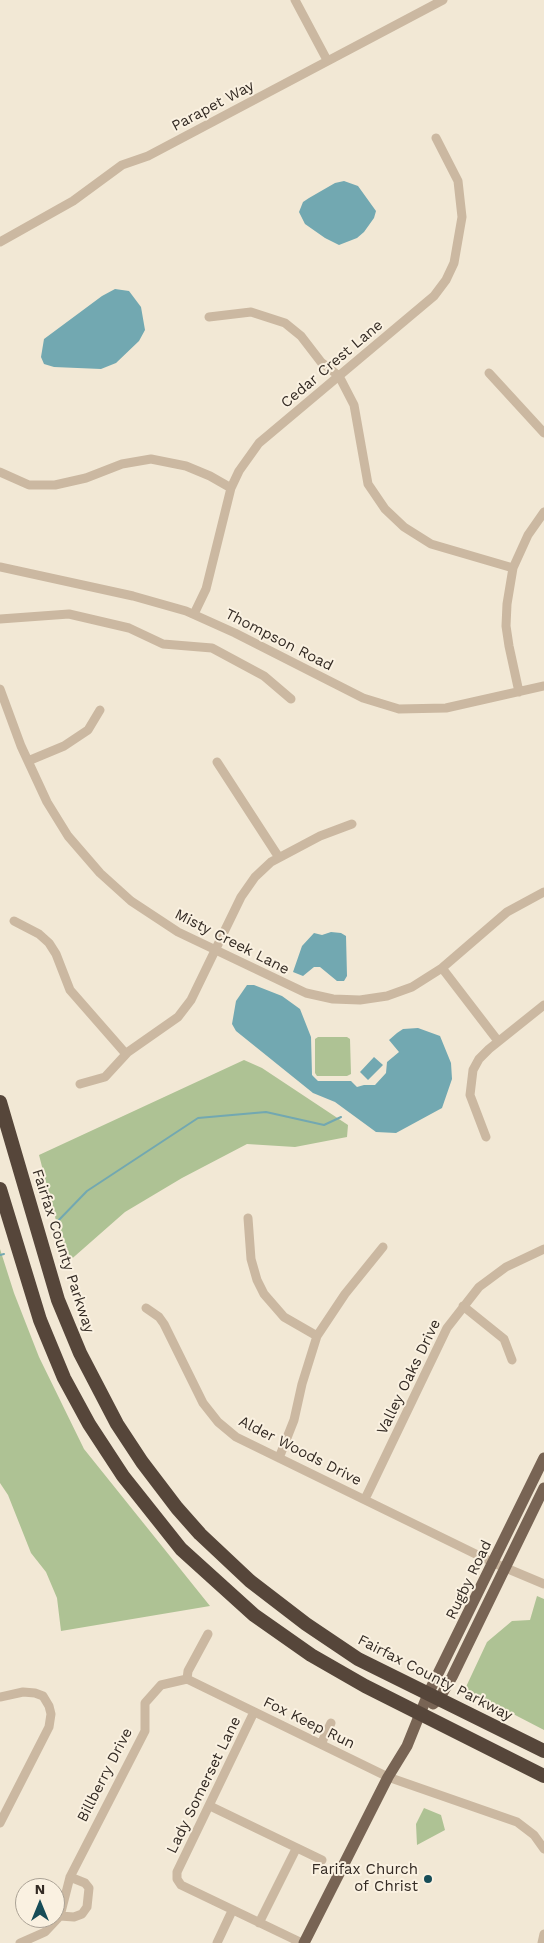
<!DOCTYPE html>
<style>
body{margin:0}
#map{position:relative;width:544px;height:1943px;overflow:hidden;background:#f2e8d5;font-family:"Work Sans",sans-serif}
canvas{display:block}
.north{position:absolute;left:15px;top:1878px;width:50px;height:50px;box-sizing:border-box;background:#faf1e1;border:1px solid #aba295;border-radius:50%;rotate:0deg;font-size:14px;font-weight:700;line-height:20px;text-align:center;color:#342b24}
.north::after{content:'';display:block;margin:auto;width:18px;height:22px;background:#174d58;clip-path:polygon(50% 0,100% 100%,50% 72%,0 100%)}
</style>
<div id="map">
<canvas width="544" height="1943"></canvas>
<div class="north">N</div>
</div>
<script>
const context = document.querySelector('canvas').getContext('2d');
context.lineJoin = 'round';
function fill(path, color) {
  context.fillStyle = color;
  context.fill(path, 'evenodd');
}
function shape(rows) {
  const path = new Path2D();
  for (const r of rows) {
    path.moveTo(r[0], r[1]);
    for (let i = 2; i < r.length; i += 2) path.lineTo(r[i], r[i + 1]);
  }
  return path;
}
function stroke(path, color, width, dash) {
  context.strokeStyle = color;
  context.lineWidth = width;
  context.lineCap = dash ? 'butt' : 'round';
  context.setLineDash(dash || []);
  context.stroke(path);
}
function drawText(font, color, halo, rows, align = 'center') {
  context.font = font + ' "Work Sans",sans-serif';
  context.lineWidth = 4;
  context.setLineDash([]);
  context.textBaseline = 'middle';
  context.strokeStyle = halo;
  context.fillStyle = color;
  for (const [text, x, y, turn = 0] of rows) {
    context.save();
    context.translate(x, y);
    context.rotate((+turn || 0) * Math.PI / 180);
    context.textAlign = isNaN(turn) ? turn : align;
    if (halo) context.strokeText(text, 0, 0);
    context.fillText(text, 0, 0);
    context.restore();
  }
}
fill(shape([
 [318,1037,347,1037,350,1039,351,1074,347,1076,317,1076,315,1073,315,1039],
 [244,1060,262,1068,348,1125,347,1137,295,1147,247,1144,182,1178,125,1212,67,1263,39,1155],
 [0,1249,14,1293,39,1357,84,1449,210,1606,61,1631,57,1598,46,1572,31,1553,8,1495,0,1483],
 [537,1596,544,1599,544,1730,465,1689,487,1642,512,1621,530,1620],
 [424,1808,441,1815,445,1830,417,1845,416,1824]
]), '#aec294');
fill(shape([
 [344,181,358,186,376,211,374,218,364,232,357,238,339,245,325,238,305,224,299,212,303,202,309,198,335,183],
 [115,289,129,291,141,307,145,330,139,341,116,363,101,369,54,367,44,364,41,357,44,339,102,296],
 [331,932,341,933,346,936,347,976,344,981,337,981,320,967,314,967,303,976,293,972,302,946,314,933,322,935],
 [247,985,254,985,282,996,300,1009,311,1037,312,1075,318,1081,351,1081,357,1087,364,1085,375,1085,386,1073,387,1062,399,1052,389,1040,397,1033,403,1029,418,1028,440,1036,451,1063,452,1079,442,1108,396,1133,376,1132,335,1102,313,1093,236,1031,232,1024,236,1001],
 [374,1057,383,1065,368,1080,360,1072]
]), '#72a8b1');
stroke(shape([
 [55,1224,87,1191,198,1118,266,1112,324,1125,341,1117],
 [0,1255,4,1254]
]), '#72a8b1', 2);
stroke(shape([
 [295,0,327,60],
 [0,242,73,201,122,165,148,156,443,0],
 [209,317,251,312,285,323,301,336,321,362,339,376,354,405,368,484,385,509,404,527,431,544,513,568],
 [489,373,544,433],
 [0,472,29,485,55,485,86,478,122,464,151,459,186,466,210,476,231,488],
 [0,567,133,596,186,611,235,633,363,698,399,709,446,708,544,686],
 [194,614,206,589,231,488,239,471,259,443,434,296,446,280,454,263,462,217,458,181,436,138],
 [0,619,69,614,129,628,163,644,212,648,264,676,291,699],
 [0,689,21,746,47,802,68,836,100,873,131,901,178,932,306,993,333,999,360,1000,387,996,412,987,442,968,507,912,544,892],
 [519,692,509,646,506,626,507,604,513,568,528,535,544,512],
 [28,761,64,746,88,730,100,710],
 [217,762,278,856],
 [14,921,39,934,49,943,56,954,70,990,126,1054],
 [442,968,498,1041],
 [80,1084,105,1077,128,1052,178,1017,191,1000,241,897,255,877,271,862,320,836,352,824],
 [486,1137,470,1095,473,1070,479,1059,489,1049,544,1005],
 [248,1218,251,1259,257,1280,264,1294,284,1317,317,1336],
 [463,1306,504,1339,512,1360],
 [146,1308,159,1317,164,1324,203,1403,218,1422,236,1437,494,1563,544,1584],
 [279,1458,294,1420,302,1384,317,1336,345,1294,383,1247],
 [365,1499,447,1328,479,1287,506,1267,544,1249],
 [187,1679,188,1671,208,1634],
 [0,1697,23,1692,35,1693,43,1696,49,1706,51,1714,49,1727,0,1823],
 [254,1712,177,1872,177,1879,181,1885,302,1943],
 [321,1744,331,1723],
 [210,1806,322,1860],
 [60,1916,74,1917,82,1914,87,1907,89,1888,85,1883,70,1877],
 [259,1923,296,1849],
 [20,1943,45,1932,60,1916,70,1877,145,1731,145,1703,161,1685,187,1679,388,1777,517,1822,534,1835,544,1849],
 [217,1943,232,1911],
 [542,1943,544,1934]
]), '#cbb8a1', 9);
stroke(shape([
 [433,1704,439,1699,452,1677,544,1488],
 [304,1943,388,1777,407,1746,428,1694,544,1458]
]), '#786454', 11);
stroke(shape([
 [0,1102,58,1300,80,1353,117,1424,142,1462,177,1508,200,1534,250,1581,306,1624,358,1659,544,1751],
 [0,1189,40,1320,64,1378,89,1424,123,1476,181,1549,254,1615,311,1655,365,1686,544,1776]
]), '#56463a', 14);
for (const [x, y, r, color] of [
 [428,1879,5,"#174d58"]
]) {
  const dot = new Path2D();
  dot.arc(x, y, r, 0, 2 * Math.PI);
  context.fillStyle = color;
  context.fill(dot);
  stroke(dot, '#faf1e1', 2);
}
drawText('15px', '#342b24', '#faf1e1', [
 ["Parapet Way",213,106,-28],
 ["Cedar Crest Lane",332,364,-40],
 ["Thompson Road",279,640,27],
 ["Misty Creek Lane",232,942,27],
 ["Fairfax County Parkway",63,1251,72],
 ["Valley Oaks Drive",409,1377,-64],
 ["Alder Woods Drive",300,1451,27],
 ["Rugby Road",469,1580,-64],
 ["Fairfax County Parkway",435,1678,27],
 ["Fox Keep Run",309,1723,26],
 ["Billberry Drive",105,1775,-63],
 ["Lady Somerset Lane",204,1785,-64]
]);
drawText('15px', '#342b24', '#faf1e1', [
 ["Farifax Church",418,1870],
 ["of Christ",418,1887]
], 'right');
</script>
